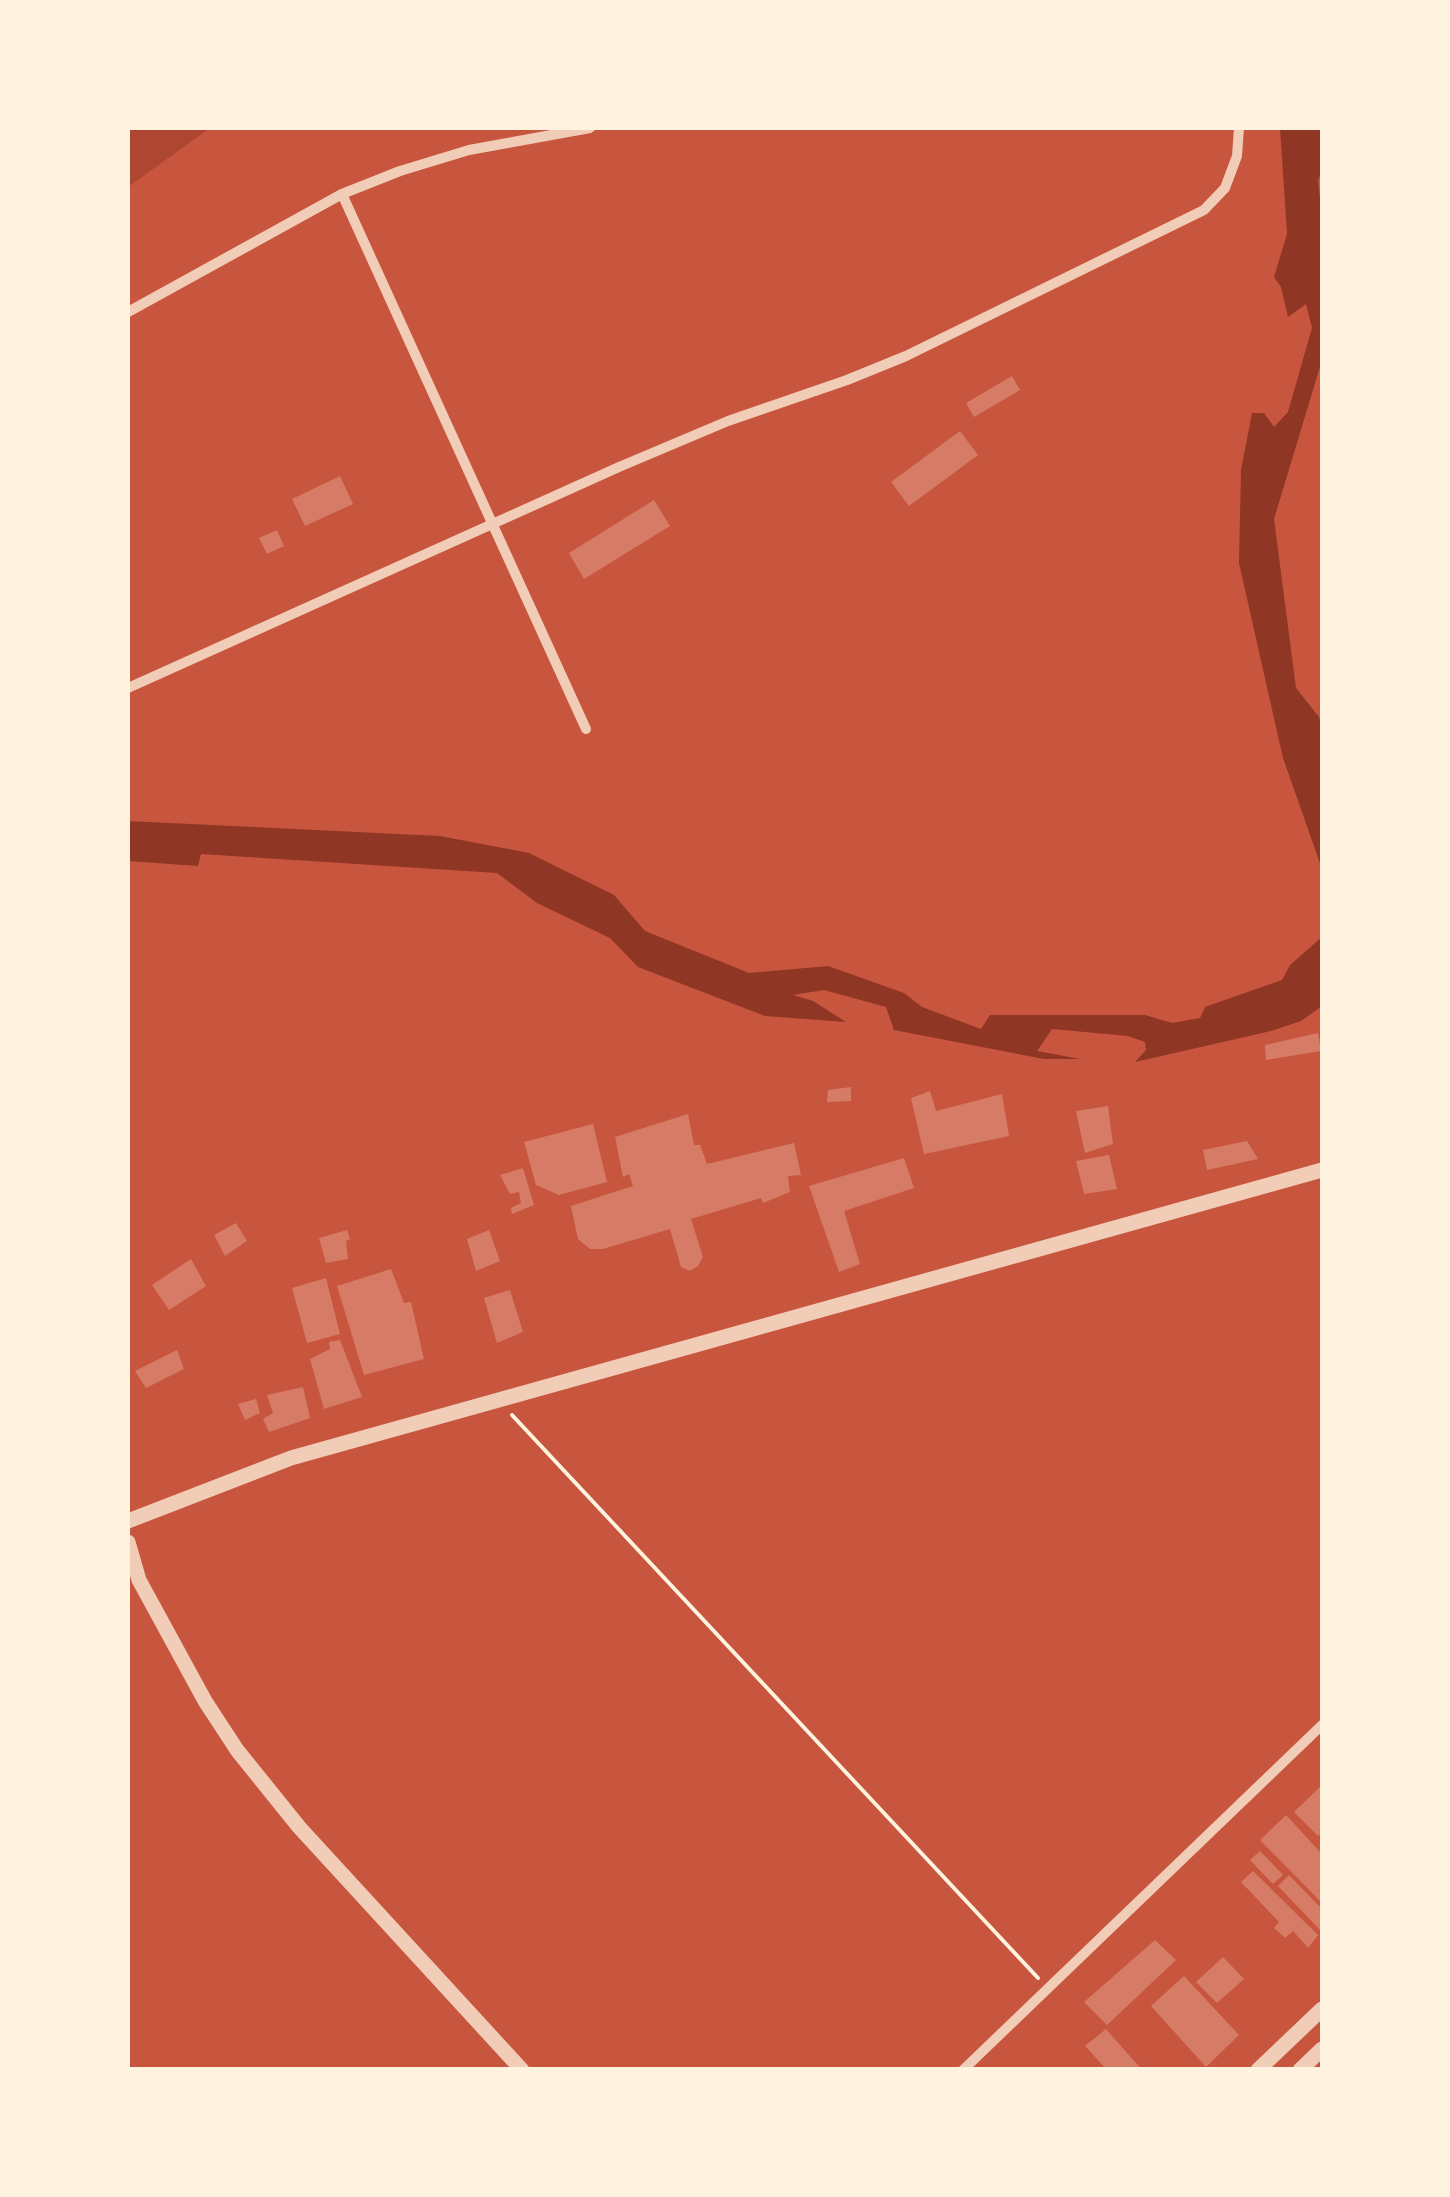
<!DOCTYPE html>
<style>
body{margin:0}
#map{position:relative;width:1450px;height:2197px;overflow:hidden;background:#c8553d;font-family:Jost,sans-serif}
canvas{display:block}
.frame{position:absolute;inset:0;border:130px solid #fff3e0;pointer-events:none}
</style>
<div id="map">
<canvas width="1450" height="2197"></canvas>
<div class="frame"></div>
</div>
<script>
const context = document.querySelector('canvas').getContext('2d');
context.lineJoin = 'round';
function fill(path, color) {
  context.fillStyle = color;
  context.fill(path, 'evenodd');
}
function shape(rows) {
  const path = new Path2D();
  for (const r of rows) {
    path.moveTo(r[0], r[1]);
    for (let i = 2; i < r.length; i += 2) path.lineTo(r[i], r[i + 1]);
  }
  return path;
}
function stroke(path, color, width, dash) {
  context.strokeStyle = color;
  context.lineWidth = width;
  context.lineCap = dash ? 'butt' : 'round';
  context.setLineDash(dash || []);
  context.stroke(path);
}
fill(shape([
 [128,128,210,128,128,187]
]), '#ae4732');
fill(shape([
 [1280,128,1322,128,1322,167,1318,181,1322,216,1322,360,1274,519,1296,688,1319,717,1322,729,1322,869,1283,758,1239,563,1241,470,1252,413,1264,413,1274,427,1288,412,1312,328,1306,304,1288,317,1281,287,1274,277,1287,234],
 [128,821,440,836,529,853,614,895,645,931,749,973,828,966,904,993,922,1007,981,1029,990,1015,1145,1015,1172,1023,1200,1018,1205,1007,1282,980,1290,965,1322,937,1322,1006,1301,1021,1271,1031,1135,1062,1146,1050,1145,1042,1128,1036,1052,1029,1037,1051,1080,1059,1044,1059,894,1030,886,1007,824,990,793,995,813,1001,846,1022,765,1016,638,967,610,938,537,903,497,873,201,854,198,866,128,861]
]), '#8f3625');
fill(shape([
 [1012,376,1020,390,974,417,966,403],
 [960,431,978,455,909,506,891,482],
 [340,476,353,504,305,526,292,499],
 [654,500,670,526,584,579,569,553],
 [277,530,284,546,267,554,259,538],
 [1318,1033,1321,1051,1266,1060,1265,1045],
 [851,1087,851,1101,827,1102,828,1090],
 [930,1091,936,1111,1002,1094,1009,1136,924,1154,911,1098],
 [1108,1106,1113,1144,1085,1153,1076,1111],
 [688,1114,694,1145,700,1145,707,1164,794,1143,801,1175,788,1176,790,1192,763,1203,761,1198,691,1219,703,1257,698,1266,690,1271,681,1267,670,1229,603,1249,590,1249,578,1239,571,1206,633,1186,629,1174,623,1177,615,1137],
 [593,1124,607,1182,559,1195,536,1185,524,1142],
 [1247,1141,1258,1159,1207,1170,1203,1150],
 [1109,1155,1117,1189,1084,1194,1076,1161],
 [904,1158,914,1188,844,1211,860,1264,839,1272,809,1186],
 [523,1168,534,1205,512,1214,511,1208,521,1203,519,1192,510,1194,500,1175],
 [236,1223,247,1241,225,1256,214,1235],
 [347,1230,350,1239,346,1241,348,1259,326,1263,319,1238],
 [489,1230,500,1261,476,1271,467,1239],
 [191,1259,206,1286,169,1310,152,1285],
 [391,1269,404,1303,411,1302,424,1359,364,1375,337,1286],
 [326,1278,340,1334,307,1343,292,1288],
 [510,1290,523,1332,497,1343,484,1298],
 [340,1340,362,1397,324,1409,310,1359,330,1349,329,1342],
 [177,1350,184,1369,146,1388,135,1371],
 [303,1387,310,1418,269,1432,263,1419,273,1413,267,1395],
 [256,1399,260,1413,245,1420,238,1404],
 [1322,1785,1322,1832,1318,1836,1294,1812],
 [1286,1815,1322,1854,1322,1903,1260,1840],
 [1260,1851,1283,1875,1273,1884,1250,1860],
 [1253,1871,1318,1935,1308,1948,1293,1931,1285,1938,1274,1928,1279,1922,1241,1882],
 [1289,1875,1322,1909,1321,1931,1278,1886],
 [1155,1940,1176,1960,1107,2025,1084,2002],
 [1223,1957,1244,1979,1217,2003,1196,1982],
 [1184,1976,1239,2035,1206,2067,1151,2006],
 [1106,2029,1142,2070,1107,2070,1085,2046]
]), '#d67c66');
stroke(shape([
 [512,1415,1038,1978]
]), '#fff3e0', 4);
stroke(shape([
 [342,194,586,729],
 [128,312,342,194,400,171,469,150,590,128],
 [128,688,619,467,728,421,847,380,906,356,1204,210,1225,188,1237,156,1239,128],
 [963,2070,1322,1725]
]), '#f1ccb7', 10);
stroke(shape([
 [128,1521,291,1458,1322,1170],
 [128,1542,139,1580,205,1701,237,1750,299,1827,522,2070],
 [1258,2070,1322,2009],
 [1300,2070,1322,2049]
]), '#f1ccb7', 15);
</script>
